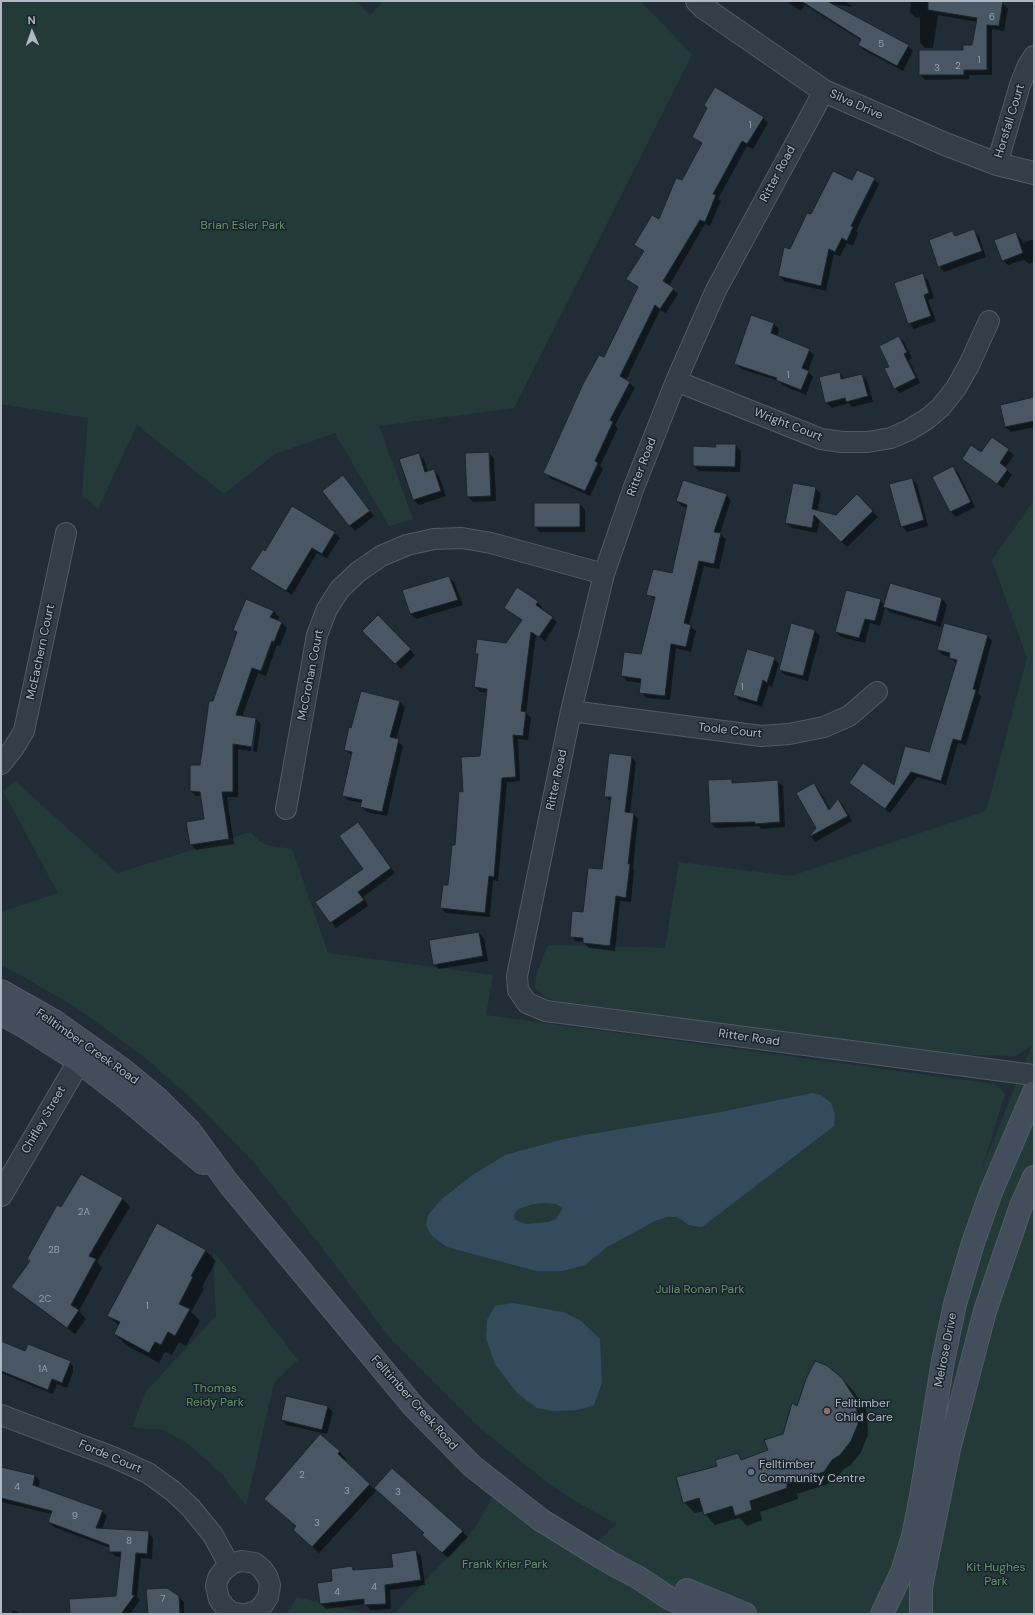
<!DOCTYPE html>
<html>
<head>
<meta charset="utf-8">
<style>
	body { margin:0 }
	#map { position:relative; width:1035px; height:1615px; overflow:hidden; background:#202d37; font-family:"DM Sans",sans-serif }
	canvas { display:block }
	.frame { position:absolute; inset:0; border:2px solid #aeb9c4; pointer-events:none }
	.north { position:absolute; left:12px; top:12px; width:40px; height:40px; -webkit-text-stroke:3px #19232c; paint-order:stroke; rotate:358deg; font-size:11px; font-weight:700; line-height:16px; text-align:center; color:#aeb9c4 }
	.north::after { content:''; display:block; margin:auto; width:14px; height:18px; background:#aeb9c4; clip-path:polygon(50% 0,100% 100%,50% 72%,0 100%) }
</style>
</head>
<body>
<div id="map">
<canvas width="1035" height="1615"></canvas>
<div class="frame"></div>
<div class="north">N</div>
</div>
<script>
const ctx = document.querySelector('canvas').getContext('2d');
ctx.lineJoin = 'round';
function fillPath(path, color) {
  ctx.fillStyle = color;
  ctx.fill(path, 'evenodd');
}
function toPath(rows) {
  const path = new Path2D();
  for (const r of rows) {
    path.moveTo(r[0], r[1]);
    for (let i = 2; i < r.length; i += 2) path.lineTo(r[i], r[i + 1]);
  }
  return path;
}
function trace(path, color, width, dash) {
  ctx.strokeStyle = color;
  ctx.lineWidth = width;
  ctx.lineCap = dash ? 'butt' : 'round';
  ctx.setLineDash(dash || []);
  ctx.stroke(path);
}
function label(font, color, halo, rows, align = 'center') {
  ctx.font = font + ' "DM Sans",sans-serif';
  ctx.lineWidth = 3;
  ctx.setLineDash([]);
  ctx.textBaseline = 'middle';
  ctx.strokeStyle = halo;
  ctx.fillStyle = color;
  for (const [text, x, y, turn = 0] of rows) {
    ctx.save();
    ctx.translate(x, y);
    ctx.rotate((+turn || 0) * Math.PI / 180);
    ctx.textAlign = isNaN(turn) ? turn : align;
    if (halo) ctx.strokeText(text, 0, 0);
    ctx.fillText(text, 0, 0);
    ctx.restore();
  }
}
const green = toPath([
	[1,1,357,1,370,15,383,1,641,1,692,55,514,408,379,426,413,519,389,526,335,433,275,454,224,494,137,425,98,509,91,502,82,496,88,418,1,404],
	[1034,500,1034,1614,394,1614,474,1529,495,1493,586,1551,617,1524,578,1503,549,1484,480,1428,389,1337,324,1250,252,1160,190,1097,144,1057,77,1008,15,972,1,966,1,912,58,893,3,791,15,781,117,873,251,832,258,840,266,845,292,849,328,953,493,975,486,1015,995,1084,1005,1094,981,1171,1032,1045,1016,1056,970,1055,860,1042,558,1001,546,998,535,987,536,976,548,945,665,948,679,862,791,876,986,811,1027,658,992,560],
	[213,1251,298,1360,274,1383,246,1506,222,1474,187,1443,163,1430,132,1427,146,1391,216,1316],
	[297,1597,366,1614,286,1614]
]);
const water = toPath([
	[812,1093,821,1095,831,1103,835,1114,834,1126,702,1227,689,1225,677,1217,667,1217,655,1221,607,1247,585,1265,563,1271,536,1271,447,1247,431,1235,426,1225,428,1215,442,1199,471,1176,505,1155,568,1138,721,1112],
	[545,1203,556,1204,563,1208,556,1219,548,1222,526,1224,515,1220,514,1216,515,1212,521,1208,533,1204],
	[513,1303,563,1312,581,1321,600,1339,602,1383,594,1405,578,1410,554,1411,537,1408,517,1393,495,1364,486,1338,487,1320,495,1306]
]);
const shadow = toPath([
	[786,1,845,1,853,7,830,4,908,46,913,51,903,71,864,50,859,45,862,41,805,5,801,11],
	[911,1,991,1,1002,3,1008,8,1004,31,992,29,992,75,969,75,969,79,925,80,920,74,973,46,977,22,938,15,933,48,925,48,920,42,920,18,915,17,910,12],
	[763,118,768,123,753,149,747,146,718,199,721,201,710,226,705,224,669,286,678,294,666,313,660,310,626,380,635,388,615,425,618,428,600,466,603,469,590,496,550,478,544,472,604,358,638,288,627,279,644,252,636,245,659,220,683,182,702,144,693,137],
	[874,179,879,184,856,231,858,233,853,246,847,243,840,256,834,254,826,291,784,281,779,276,791,250,812,216,852,181],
	[974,231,979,236,986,257,944,272,939,266,952,233,956,237],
	[1016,233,1021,239,1023,243,1034,239,1034,262,1029,264,1024,260,1008,265,1003,260],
	[922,275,928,280,934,298,928,300,936,321,914,329,909,323],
	[751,317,774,324,779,329,777,337,809,350,814,355,808,371,813,377,806,395,782,385,779,381,741,369,736,364],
	[899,337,904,342,912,358,909,360,920,383,900,393,895,388,891,367],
	[840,373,845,379,862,375,867,380,873,402,852,407,849,403,832,408,826,402],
	[1034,398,1034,427,1011,432,1005,427],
	[992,438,1014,455,1005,468,1012,475,1003,488,963,459,981,453],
	[735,445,741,451,740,472,699,471,694,466,694,448,717,448],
	[489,453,494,458,496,501,473,502,468,497],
	[418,454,424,459,428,472,433,470,439,476,446,496,419,505,414,500],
	[952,467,958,472,975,507,956,517,951,512],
	[343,477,374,516,355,531,350,525],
	[911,479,917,484,928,526,907,532,902,526],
	[815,488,821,494,817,512,836,516,857,496,878,517,847,547,820,519,817,533,792,528,786,523],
	[726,495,731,500,720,534,726,539,719,569,704,566,689,625,696,631,691,652,676,648,670,700,646,698,641,692,642,683,627,681,622,676,642,656,655,600,647,594,673,574,687,508,682,506,677,501],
	[580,504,585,510,585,532,540,532,535,526],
	[334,533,340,538,327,558,317,553,292,595,257,574,252,569,265,552],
	[449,577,454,582,463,605,416,619,410,614,403,591],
	[891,584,942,599,947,605,941,627,890,612,885,607,880,626,870,623,865,643,841,637,836,632,880,600,885,605],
	[517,589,537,602,542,607,541,610,557,622,545,641,536,635,526,713,531,718,528,740,518,739,520,781,507,782,498,881,493,880,490,917,446,913,441,908,449,886,464,793,481,757,488,693,480,692,475,687,479,656,476,653,506,644,522,621,505,608],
	[247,600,274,611,279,617,277,621,282,623,287,628,280,646,277,645,266,676,258,673,242,717,256,719,261,724,257,752,253,751,257,722,255,722,251,751,238,749,238,797,227,797,234,844,196,850,191,844,206,820,202,796,196,796,191,791,201,766,213,702,238,633,235,630],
	[378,616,415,655,401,669,364,631],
	[814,631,820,636,808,681,785,675,780,670],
	[987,636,992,641,978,693,981,696,966,745,958,743,946,785,917,777,890,813,850,783,894,787,930,754,957,664,950,657,943,655,938,650],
	[774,658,779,664,772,687,769,685,762,707,739,700,734,694],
	[362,692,400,702,405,707,396,740,403,746,387,816,367,812,361,806,362,803,348,800,343,795,352,755,345,750],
	[631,757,636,762,630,813,633,814,638,819,633,868,634,870,631,902,620,901,615,951,589,948,583,942,576,941,571,936,584,913,603,870,611,802,605,796],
	[731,780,735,784,777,781,783,786,785,827,761,829,759,826,716,828,711,823],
	[814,784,819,790,831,810,838,800,843,805,852,821,815,842,811,837,818,828],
	[363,829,395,873,363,897,368,906,336,928,316,902,364,869],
	[479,933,484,938,488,961,439,969,434,964],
	[81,1175,123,1199,130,1207,97,1262,102,1268,79,1311,86,1319,75,1334,20,1294,12,1287,31,1262,28,1259,61,1209],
	[205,1250,216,1261,202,1287,204,1289,191,1312,200,1321,186,1346,179,1342,172,1355,165,1352,159,1363,126,1345,115,1334,119,1326,109,1316],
	[1,1342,26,1353,68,1361,73,1366,73,1372,67,1388,57,1384,53,1394,1,1373],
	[842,1379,853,1390,867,1411,868,1435,861,1452,851,1465,843,1470,834,1482,797,1494,798,1499,760,1512,762,1520,747,1526,739,1518,715,1525,705,1514,704,1511,695,1513,684,1502,718,1467,738,1455,743,1460,769,1451,783,1435,798,1408],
	[328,1407,333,1412,327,1434,287,1425,282,1420],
	[320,1435,340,1452,346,1459,344,1461,376,1491,319,1553,301,1536,297,1527],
	[1,1468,35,1476,40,1481,38,1488,102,1511,107,1516,102,1529,148,1532,153,1538,152,1559,141,1558,137,1597,140,1600,130,1614,71,1614,117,1597,121,1557,115,1556,110,1551,110,1548,54,1527,49,1522,52,1514,1,1502],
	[462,1531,468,1537,448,1558,429,1540],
	[416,1551,421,1556,425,1585,390,1590,391,1609,371,1610,365,1604,326,1609,321,1604,352,1567,355,1571,394,1568],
	[178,1596,184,1602,184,1614,149,1614],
	[13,1610,22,1614,11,1614]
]);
const building = toPath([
	[801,1,827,1,909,45,897,66,858,45,861,39,801,1],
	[928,1,1003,1,999,26,987,25,987,70,964,70,964,75,919,75,919,50,963,50,963,45,972,45,977,18,928,10,928,1],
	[715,87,764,117,747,144,742,141,713,194,716,195,705,222,700,220,663,281,674,288,660,309,655,305,620,376,630,382,610,420,613,422,595,461,598,463,585,491,543,473,583,384,599,355,604,357,638,287,626,279,644,251,634,245,652,215,659,219,676,178,682,180,702,143,692,137,707,108,704,105,715,87],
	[857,170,875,178,851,226,853,227,847,241,842,238,835,252,829,249,821,286,778,276,784,247,790,249,807,213,811,214,833,171,852,180,857,170],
	[974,229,982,251,938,267,929,240,952,231,955,236,974,229],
	[1016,232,1023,253,1002,261,994,240,1016,232],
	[923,273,929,293,924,295,931,316,908,324,894,283,923,273],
	[751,315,774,323,771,333,810,349,802,368,809,371,801,390,776,380,777,378,734,364,751,315],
	[899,336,907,352,904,354,916,378,894,389,884,368,889,367,879,346,899,336],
	[840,372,841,379,862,374,868,396,846,402,845,398,825,403,819,377,840,372],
	[1034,397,1034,421,1005,427,1000,405,1034,397],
	[992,437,1009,449,1000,463,1008,469,997,484,962,459,971,445,981,452,992,437],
	[715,444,736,444,735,467,693,466,693,446,716,447,715,444],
	[489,452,491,496,467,497,465,453,489,452],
	[419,453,425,472,434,469,441,491,413,500,399,459,419,453],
	[953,466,971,502,950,512,932,477,953,466],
	[343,475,370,511,349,526,322,491,343,475],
	[912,478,924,520,901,527,889,484,912,478],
	[683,480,727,494,714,532,721,533,714,564,699,561,684,623,691,625,686,647,671,644,665,696,639,693,641,679,621,676,624,652,641,654,655,597,646,595,653,569,672,573,687,505,676,501,683,480],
	[793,483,816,487,812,509,836,515,857,494,873,511,841,542,814,515,812,528,785,523,793,483],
	[534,503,580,503,580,527,534,527,534,503],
	[292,506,335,532,322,554,312,548,286,591,250,569,263,549,265,551,292,506],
	[449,576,458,600,410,614,402,590,449,576],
	[890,583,942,598,936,622,883,607,890,583],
	[517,587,538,601,536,605,553,617,539,637,531,632,521,711,526,712,523,736,513,735,516,777,502,778,494,877,489,876,485,913,440,908,443,885,448,885,452,845,455,845,459,791,463,792,461,757,480,756,487,689,474,687,478,654,475,654,477,639,506,643,522,620,504,608,517,587],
	[846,590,881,599,875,621,865,619,859,638,835,632,846,590],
	[246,599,274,611,270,617,282,622,274,642,272,641,261,671,252,668,236,715,256,718,252,747,233,744,233,792,222,792,229,839,190,845,186,822,204,819,200,792,190,791,190,765,200,765,209,701,213,701,237,632,233,630,246,599],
	[378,615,411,649,395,664,362,631,378,615],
	[791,623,815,630,803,676,779,670,791,623],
	[944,623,988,635,973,689,976,690,961,741,953,739,941,781,911,772,885,809,849,783,863,763,894,785,905,746,929,752,957,660,949,658,950,653,937,650,944,623],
	[747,649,775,657,767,683,763,680,757,702,733,695,747,649],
	[361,691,400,701,390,737,399,739,382,812,360,807,362,800,342,796,352,752,344,750,349,727,351,728,361,691],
	[609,753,632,756,625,812,634,813,628,864,630,864,626,898,616,896,610,946,583,943,583,938,570,937,572,911,583,912,588,868,602,869,611,797,604,797,609,753],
	[732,779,732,783,778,780,780,822,755,824,755,822,710,823,708,780,732,779],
	[814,783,829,810,838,799,848,816,809,837,816,828,796,793,814,783],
	[358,822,391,868,358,892,364,900,330,923,315,902,363,869,339,836,358,822],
	[479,932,483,956,433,965,429,940,479,932],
	[81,1174,123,1198,89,1256,96,1259,71,1305,79,1310,67,1328,11,1287,30,1261,27,1259,57,1205,61,1207,81,1174],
	[157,1223,206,1250,191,1276,193,1277,179,1304,190,1309,175,1336,168,1332,161,1345,155,1342,149,1353,114,1334,120,1322,107,1316,157,1223],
	[1,1341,25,1351,28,1344,71,1361,62,1383,52,1379,48,1390,1,1371,1,1341],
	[815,1361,826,1365,842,1378,856,1400,858,1424,851,1441,840,1455,832,1460,824,1472,787,1483,787,1488,750,1501,752,1510,735,1516,732,1506,704,1515,699,1498,683,1503,676,1477,717,1466,715,1460,738,1453,741,1460,768,1450,764,1440,783,1434,792,1403,797,1406,806,1379,815,1361],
	[286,1396,328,1406,322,1430,281,1420,286,1396],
	[320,1434,340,1451,338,1454,370,1484,312,1547,293,1530,296,1526,264,1499,320,1434],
	[1,1467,35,1475,33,1485,103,1510,96,1528,149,1531,147,1554,136,1553,132,1595,135,1595,121,1614,70,1614,69,1599,116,1596,121,1552,109,1552,109,1545,48,1522,52,1511,1,1498,1,1467],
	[392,1468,463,1531,442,1553,422,1535,424,1533,374,1488,392,1468],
	[416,1550,421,1580,385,1585,386,1604,364,1605,364,1599,320,1604,317,1583,332,1581,331,1569,352,1566,353,1570,393,1567,391,1554,416,1550],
	[167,1588,179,1596,180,1614,148,1614,146,1589,167,1588]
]);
const minor = toPath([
	[824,91,716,290,676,381,634,487,604,574,571,711,517,976,518,990,527,1003,546,1011,1034,1075],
	[997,164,1020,85,1028,65,1034,56],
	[676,381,821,439,842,442,868,442,891,438,909,430,927,419,941,407,956,388,969,365,989,321],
	[571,711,761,736,789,734,824,727,849,716,877,692],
	[1,764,13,749,24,731,66,533],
	[286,809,317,635,327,609,340,589,358,572,381,556,407,545,434,539,462,538,491,543,604,574],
	[1,1415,113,1457,148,1473,173,1491,191,1508,213,1535,229,1565],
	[241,1614,231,1612,224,1606,219,1599,216,1586,218,1578,223,1571,233,1563,242,1561,255,1563,262,1569,267,1576,270,1585,268,1597,263,1605,256,1611,247,1614]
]);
const tertiary = toPath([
	[697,1,704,8,824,91,945,144,997,164,1034,173],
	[1,1195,88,1046]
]);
const secondary = toPath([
	[1,991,54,1021,122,1069,157,1098,190,1131,229,1184,414,1407,472,1466,541,1520,609,1562,639,1578,669,1598,706,1614],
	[1,1014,25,1027,78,1061,126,1098,203,1163],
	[687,1590,745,1614],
	[882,1614,902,1572,913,1536,921,1496,943,1361,955,1304,973,1243,991,1192,1034,1092],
	[921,1614,921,1587,949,1449,985,1311,1021,1206,1034,1177]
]);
const markers = [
	[827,1411,4,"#8d6e63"],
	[751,1472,4,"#5c6f8a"]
];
const numberNames = [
	["6",992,17],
	["5",881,44],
	["1",979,60],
	["2",958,66],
	["3",937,68],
	["1",750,125],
	["1",788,375],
	["1",742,687],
	["2A",84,1212],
	["2B",54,1250],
	["2C",45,1299],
	["1",147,1306],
	["1A",43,1369],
	["2",302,1475],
	["4",17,1487],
	["3",347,1491],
	["3",398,1492],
	["9",75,1516],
	["3",317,1523],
	["8",129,1541],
	["4",374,1587],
	["4",337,1592],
	["7",163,1599]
];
const streetNames = [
	["Silva Drive",856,105,24],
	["Horsfall Court",1010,121,-73],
	["Ritter Road",778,174,-62],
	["Wright Court",788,425,21],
	["Ritter Road",642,467,-69],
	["McEachern Court",41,652,-78],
	["McCrohan Court",311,675,-79],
	["Toole Court",730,731,6],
	["Ritter Road",557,780,-78],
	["Ritter Road",749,1038,8],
	["Felltimber Creek Road",87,1047,35],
	["Chifley Street",44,1120,-60],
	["Melrose Drive",946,1350,-79],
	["Felltimber Creek Road",414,1403,48],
	["Forde Court",110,1457,23]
];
const parkNames = [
	["Brian Esler Park",243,226],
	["Julia Ronan Park",700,1290],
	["Thomas",215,1389],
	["Reidy Park",215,1403],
	["Frank Krier Park",505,1565],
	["Kit Hughes",996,1568],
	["Park",996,1582]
];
const poiNames = [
	["Felltimber",835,1404],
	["Child Care",835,1418],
	["Felltimber",759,1465],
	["Community Centre",759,1479]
];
fillPath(green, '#233a39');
fillPath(water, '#344b5e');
fillPath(shadow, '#0007');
fillPath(building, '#485763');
trace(building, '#1b252e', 1);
trace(minor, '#515c65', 22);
trace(tertiary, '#515c65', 24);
trace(secondary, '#515c65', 24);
trace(minor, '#343e48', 20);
trace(tertiary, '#343e48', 22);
trace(secondary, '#424e5b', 22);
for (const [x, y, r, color] of markers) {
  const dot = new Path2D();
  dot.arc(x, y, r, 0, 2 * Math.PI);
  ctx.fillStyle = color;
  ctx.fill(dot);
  trace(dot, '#19232c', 1.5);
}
label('10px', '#94a0ac', null, numberNames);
label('12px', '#aeb9c4', '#19232c', streetNames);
label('12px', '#66946b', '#19232c', parkNames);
label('12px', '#aeb9c4', '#19232c', poiNames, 'left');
</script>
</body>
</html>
